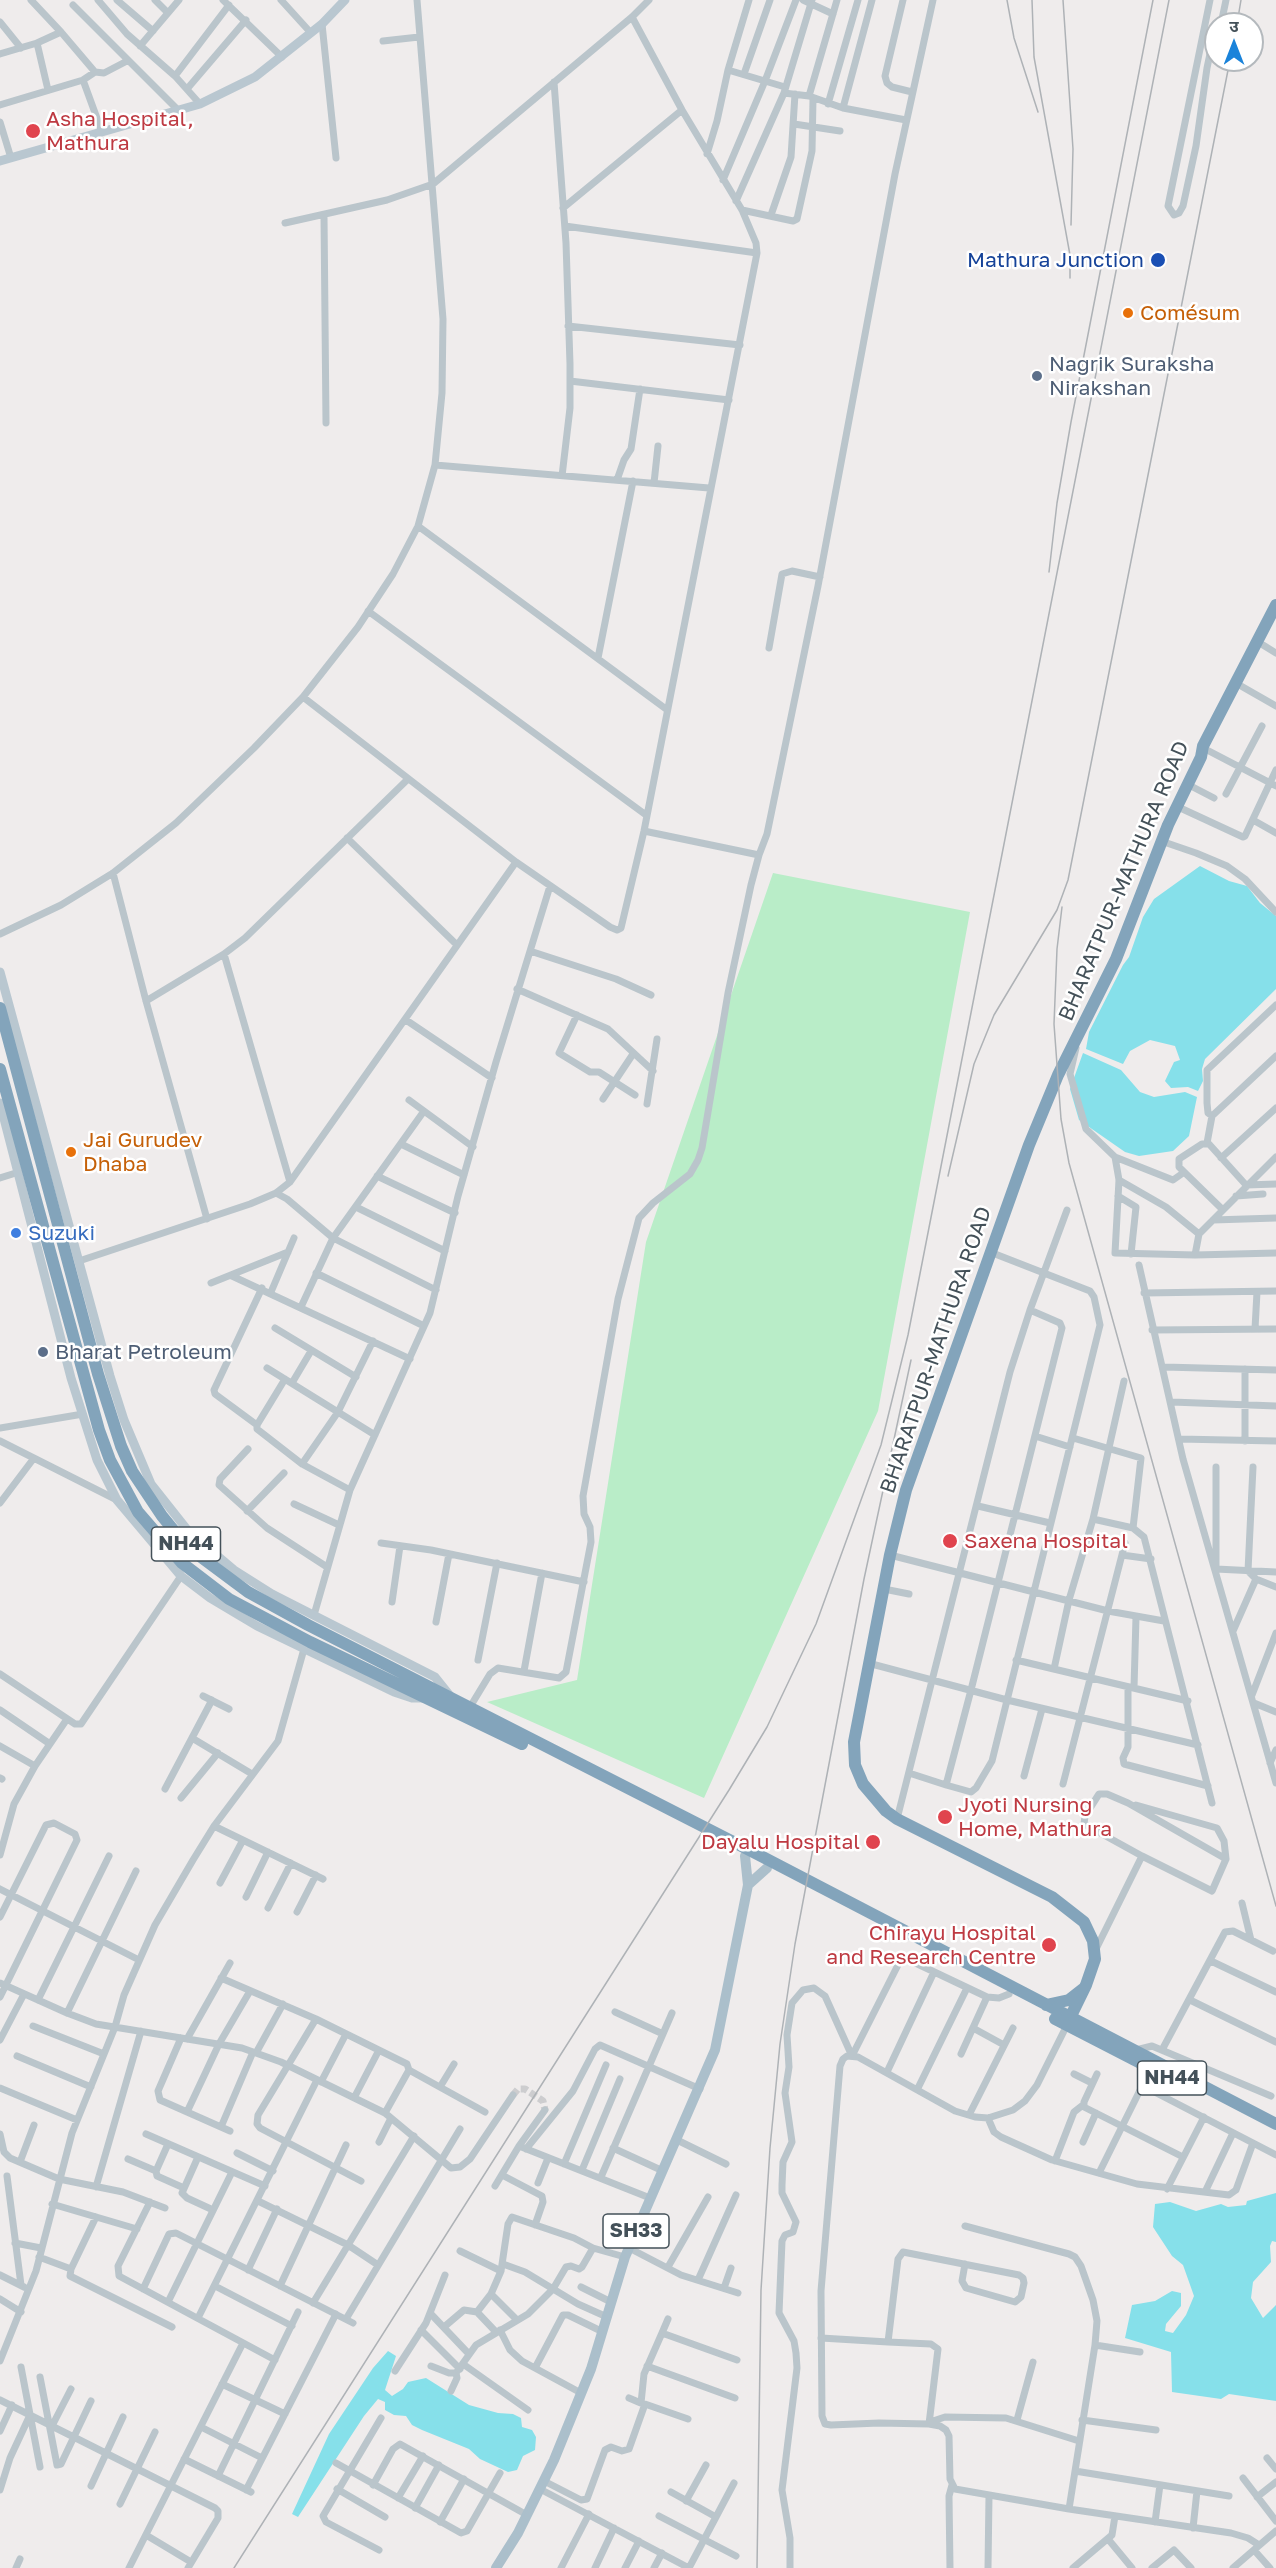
<!DOCTYPE html>
<html>
<head>
<meta charset="utf-8">
<style>
	body { margin:0 }
	#map { position:relative; width:1276px; height:2568px; overflow:hidden; background:#efecec; font-family:"Golos Text","Noto Sans Devanagari",sans-serif }
	canvas { display:block }
	.north { position:absolute; left:1204px; top:12px; width:60px; height:60px; box-sizing:border-box; background:#fff; border:2px solid #b4b9bd; border-radius:50%; rotate:0deg; font-size:16px; font-weight:700; line-height:24px; text-align:center; color:#445159 }
	.north::after { content:''; display:block; margin:auto; width:21px; height:27px; background:#1a83da; clip-path:polygon(50% 0,100% 100%,50% 72%,0 100%) }
</style>
</head>
<body>
<div id="map">
<canvas width="1276" height="2568"></canvas>
<div class="north">उ</div>
</div>
<script>
const ctx = document.querySelector('canvas').getContext('2d');
ctx.lineJoin = 'round';
function fillPath(path, color) {
  ctx.fillStyle = color;
  ctx.fill(path, 'evenodd');
}
function toPath(rows) {
  const path = new Path2D();
  for (const r of rows) {
    path.moveTo(r[0], r[1]);
    for (let i = 2; i < r.length; i += 2) path.lineTo(r[i], r[i + 1]);
  }
  return path;
}
function trace(path, color, width, dash) {
  ctx.strokeStyle = color;
  ctx.lineWidth = width;
  ctx.lineCap = dash ? 'butt' : 'round';
  ctx.setLineDash(dash || []);
  ctx.stroke(path);
}
function label(font, color, halo, rows, align = 'center') {
  ctx.font = font + ' "Golos Text",sans-serif';
  ctx.lineWidth = 5;
  ctx.setLineDash([]);
  ctx.textBaseline = 'middle';
  ctx.strokeStyle = halo;
  ctx.fillStyle = color;
  for (const [text, x, y, turn = 0] of rows) {
    ctx.save();
    ctx.translate(x, y);
    ctx.rotate((+turn || 0) * Math.PI / 180);
    ctx.textAlign = isNaN(turn) ? turn : align;
    if (halo) ctx.strokeText(text, 0, 0);
    ctx.fillText(text, 0, 0);
    ctx.restore();
  }
}
const green = toPath([
	[773,873,970,912,878,1411,704,1798,487,1702,577,1680,646,1242]
]);
const water = toPath([
	[1200,866,1229,881,1247,886,1260,903,1276,916,1276,989,1205,1059,1202,1069,1203,1081,1198,1091,1188,1087,1171,1088,1165,1081,1174,1062,1180,1060,1175,1046,1150,1040,1130,1051,1123,1064,1086,1049,1089,1032,1123,965,1129,957,1143,917,1154,899],
	[1083,1053,1121,1070,1140,1092,1154,1097,1185,1092,1197,1097,1189,1136,1173,1151,1139,1156,1125,1152,1079,1120,1070,1089],
	[1276,2193,1276,2242,1272,2241,1270,2246,1271,2262,1253,2282,1251,2298,1263,2318,1276,2305,1276,2401,1229,2394,1221,2399,1172,2392,1171,2352,1125,2338,1132,2305,1155,2301,1172,2291,1181,2293,1181,2306,1166,2324,1165,2331,1173,2333,1186,2315,1194,2296,1183,2265,1172,2256,1153,2227,1155,2204,1170,2202,1196,2211,1221,2204,1228,2207,1246,2205,1247,2201],
	[388,2351,396,2356,385,2390,392,2396,403,2389,408,2382,426,2378,469,2405,498,2413,513,2414,521,2418,522,2427,532,2430,536,2437,535,2450,523,2456,517,2470,508,2472,480,2459,469,2449,422,2430,412,2425,406,2416,394,2415,385,2410,385,2402,378,2399,364,2416,298,2517,292,2514,329,2434,373,2368]
]);
const streetTunnel = toPath([
	[513,2095,518,2089,525,2089,543,2101,545,2110]
]);
const street = toPath([
	[31,0,61,32],
	[98,0,127,34,175,76,200,104],
	[117,0,153,31],
	[155,0,168,13],
	[223,0,282,57],
	[281,0,311,33],
	[803,0,833,14],
	[903,0,885,76,887,83,892,87,912,92],
	[1210,0,1168,206,1174,215,1179,213,1183,206,1196,146,1207,68,1211,49,1216,44],
	[73,5,179,111],
	[0,22,21,48],
	[322,24,336,158],
	[1221,24,1226,0],
	[383,41,419,37],
	[37,43,61,32,95,72],
	[140,46,179,0],
	[0,54,37,43,48,90],
	[728,70,785,87],
	[744,74,770,0],
	[175,76,229,5],
	[83,80,102,132],
	[554,82,566,243,570,364,570,408,562,476],
	[187,89,246,20],
	[784,93,809,96,843,108,906,120],
	[809,96,837,0],
	[828,104,858,0],
	[0,105,83,80,95,72,104,73,127,61],
	[843,108,872,0],
	[0,122,11,158],
	[794,124,840,131],
	[707,154,717,121,728,70,749,0],
	[723,180,765,81,796,0],
	[736,201,784,93,812,0],
	[563,208,682,110],
	[742,210,793,221,797,219,812,151,813,99],
	[324,215,326,423],
	[771,215,791,157,795,94],
	[285,223,387,200,433,184,632,17,649,0],
	[565,226,757,253],
	[568,326,740,345],
	[570,381,729,400],
	[435,465,709,488],
	[617,480,624,460,631,449,640,389],
	[654,483,658,446],
	[418,526,666,709],
	[368,611,646,815],
	[1263,645,1276,653],
	[769,648,782,574,792,571,820,577],
	[598,658,633,481],
	[1241,686,1276,706],
	[303,697,516,862,610,927,617,930,621,928,644,831,757,253,756,243,742,210,682,110,632,17],
	[1207,750,1276,786],
	[1187,784,1214,798],
	[1226,794,1262,726],
	[1176,806,1243,837,1245,836,1276,770],
	[1253,820,1276,833],
	[644,831,759,855],
	[347,838,457,945],
	[1161,841,1196,853,1227,866,1245,879,1276,912],
	[113,873,146,1001,207,1219],
	[0,934,61,905,113,873,176,823,254,748,303,697,358,627,393,574,418,526,435,465,442,393,443,319,417,0],
	[530,951,616,979,651,995],
	[224,954,290,1182],
	[517,989,608,1029,653,1071],
	[146,1001,224,954,245,938,408,779],
	[577,1015,559,1053,590,1072,599,1072,635,1095],
	[406,1020,492,1078],
	[1076,1048,1070,1074,1086,1129,1115,1157,1173,1180,1183,1173],
	[603,1099,633,1054],
	[409,1100,473,1147],
	[647,1104,657,1039],
	[1212,1116,1208,1113,1207,1103,1207,1070,1276,1005],
	[1207,1143,1212,1116,1276,1056],
	[401,1144,464,1175],
	[1115,1157,1119,1180,1115,1253,1195,1255,1276,1253],
	[1221,1158,1276,1108],
	[377,1176,455,1213],
	[0,1178,19,1172],
	[1119,1180,1166,1207,1199,1234],
	[276,1193,287,1199,333,1238,436,1290],
	[1118,1196,1136,1207,1131,1254],
	[1236,1196,1263,1194],
	[356,1207,445,1251],
	[1222,1209,1179,1167,1179,1159,1202,1144,1209,1144,1246,1185,1276,1184],
	[1213,1220,1276,1218],
	[1195,1255,1199,1234,1276,1157],
	[79,1261,250,1204,276,1193,290,1182,516,862],
	[1139,1265,1183,1459,1276,1783],
	[316,1273,424,1326],
	[232,1276,410,1359],
	[211,1283,288,1252],
	[271,1292,294,1238],
	[1144,1293,1276,1291],
	[301,1307,333,1238,424,1111],
	[275,1328,356,1377],
	[1255,1329,1257,1292],
	[1152,1330,1276,1329],
	[1164,1367,1276,1370],
	[267,1368,375,1435],
	[285,1379,257,1425,257,1429,302,1464,350,1490],
	[292,1383,311,1351],
	[1172,1402,1276,1406],
	[257,1425,215,1394,214,1390,262,1288],
	[0,1428,83,1414],
	[1035,1436,1070,1447],
	[1073,1438,1141,1458,1133,1528],
	[1179,1439,1276,1441],
	[0,1441,117,1500],
	[1245,1441,1245,1369],
	[248,1449,220,1479,219,1485,267,1528,327,1567],
	[302,1464,338,1412,373,1341],
	[1216,1467,1216,1569,1276,1572],
	[1253,1467,1248,1571,1256,1579,1276,1587],
	[0,1503,34,1458],
	[294,1504,339,1525],
	[978,1506,1050,1523],
	[247,1511,284,1473],
	[1093,1519,1133,1528,1144,1537,1212,1803],
	[381,1543,431,1550,584,1582],
	[890,1555,1108,1611,1164,1621],
	[1122,1555,1151,1559],
	[884,1589,909,1594],
	[392,1602,400,1546],
	[314,1615,350,1490,430,1313,458,1196,496,1062,550,886],
	[436,1622,449,1554],
	[1233,1631,1256,1579],
	[478,1660,497,1563],
	[1016,1660,1188,1701],
	[868,1663,1007,1700,1198,1745],
	[1054,1669,1069,1600,1093,1519,1124,1381],
	[524,1671,542,1573],
	[0,1674,75,1724,81,1724,181,1576],
	[1128,1687,1128,1747,1123,1758,1124,1764,1208,1786],
	[1134,1688,1136,1617],
	[1252,1695,1276,1633],
	[203,1696,229,1709],
	[1254,1703,1276,1712],
	[470,1707,490,1674,498,1668,559,1678,566,1672,591,1542,590,1527,584,1514,583,1496,618,1299,639,1218,653,1203,690,1174,698,1160,702,1148,728,993,751,885,759,855,767,834,818,586,895,174,933,0],
	[0,1710,50,1744],
	[192,1738,252,1774],
	[0,1746,35,1766,67,1719],
	[1270,1763,1276,1750],
	[909,1773,946,1785,971,1690,1062,1328,1060,1323,1030,1310],
	[1024,1776,1042,1709],
	[0,1778,2,1779],
	[1063,1784,1125,1543],
	[946,1785,971,1792,976,1788,992,1761,1100,1325,1094,1297,1090,1291,990,1252],
	[165,1789,212,1700],
	[181,1798,218,1753],
	[1136,1805,1217,1828,1224,1841,1226,1859],
	[897,1819,1010,1372,1030,1310,1067,1210],
	[214,1826,323,1879],
	[0,1855,14,1804,35,1766],
	[220,1883,243,1840],
	[0,1889,139,1960],
	[246,1897,268,1852],
	[1242,1903,1251,1940],
	[268,1908,291,1863],
	[297,1912,316,1875],
	[0,1917,46,1825,54,1823,75,1834,77,1840,0,1997],
	[1096,1949,1142,1856,1212,1891,1226,1859,1128,1803,1107,1794,1099,1794,1085,1816,1084,1824,1142,1856],
	[1211,1961,1276,1992],
	[221,1978,316,2019,407,2064,409,2070],
	[0,1983,67,2013,96,2024,242,2048,281,2062,385,2113,451,2168,460,2167,470,2159,513,2095],
	[38,2000,109,1856],
	[1190,2000,1276,2042],
	[615,2012,663,2034],
	[67,2013,136,1871],
	[316,2019,258,2115,257,2124,260,2128,361,2181],
	[1067,2025,1037,2085,1025,2101,1013,2110,988,2118,975,2117,955,2111,858,2057,847,2056,843,2059,840,2066,821,2291,822,2416,825,2424,831,2425,879,2423,929,2424,933,2421,945,2417,1006,2418,1079,2441],
	[33,2026,104,2054],
	[973,2028,1004,2045],
	[181,2038,158,2091,160,2100,230,2131],
	[187,2039,230,1963],
	[0,2040,24,1994],
	[1136,2050,1152,2046,1271,2096],
	[1162,2050,1225,1932,1233,1931,1273,1951],
	[256,2053,283,2004],
	[961,2054,987,1997],
	[17,2056,91,2087],
	[852,2056,901,1959,907,1959,987,1997,999,1998,1009,1994],
	[887,2072,934,1972],
	[1074,2074,1092,2083],
	[1097,2074,1084,2102,1084,2107,1183,2157],
	[321,2082,346,2034],
	[1143,2086,1276,2155],
	[440,2087,454,2064],
	[0,2088,77,2120],
	[918,2088,967,1988],
	[354,2098,379,2050],
	[187,2112,219,2044,250,1991],
	[385,2113,409,2070,485,2112],
	[969,2115,1013,2028],
	[988,2118,994,2132,1001,2137,1052,2160,1137,2184,1229,2195,1236,2190,1253,2143],
	[221,2127,253,2052],
	[0,2134,4,2152,10,2158,59,2179,123,2192,165,2208],
	[146,2134,265,2186],
	[677,2140,726,2164],
	[379,2142,391,2118],
	[1083,2142,1096,2113],
	[519,2146,545,2110],
	[613,2148,663,2171],
	[526,2149,573,2091,595,2049,600,2045,700,2089],
	[237,2153,273,2171],
	[198,2157,182,2193,187,2198,213,2210],
	[128,2159,156,2171,168,2144],
	[1055,2161,1074,2112,1083,2105],
	[20,2162,34,2125],
	[564,2164,606,2065],
	[582,2170,620,2079],
	[156,2171,157,2176,184,2188],
	[1099,2173,1151,2068],
	[502,2175,542,2196,543,2202,535,2225],
	[7,2176,21,2285],
	[601,2177,672,2013],
	[538,2183,548,2158],
	[495,2186,519,2146,650,2198],
	[96,2187,141,2031],
	[1167,2189,1204,2117],
	[1205,2192,1233,2133],
	[258,2201,348,2245,378,2265],
	[150,2202,118,2266,119,2276,275,2360],
	[52,2204,137,2229],
	[96,2217,71,2269,70,2276,172,2327],
	[965,2226,1069,2254,1075,2257,1081,2266,1093,2300,1097,2321,1095,2345,1069,2509,1231,2533,1248,2538,1259,2545],
	[15,2243,41,2248],
	[629,2248,681,2275,738,2293],
	[460,2251,501,2271],
	[39,2257,71,2269],
	[503,2264,525,2272,578,2304,607,2317],
	[668,2267,708,2197],
	[248,2270,277,2209],
	[0,2275,24,2287],
	[698,2280,736,2195],
	[215,2286,292,2326],
	[280,2286,346,2145],
	[581,2287,611,2302],
	[724,2288,731,2268],
	[143,2289,169,2234,176,2233,353,2323],
	[491,2294,517,2320],
	[0,2299,21,2312],
	[168,2302,232,2172],
	[313,2303,414,2136],
	[430,2313,468,2353],
	[198,2318,317,2080],
	[346,2319,460,2129],
	[444,2327,464,2310,477,2312],
	[421,2330,460,2369],
	[500,2330,510,2350,522,2361,581,2393],
	[496,2332,477,2312,491,2294,501,2271,508,2224,512,2217,574,2238,593,2248,625,2257],
	[662,2333,668,2319],
	[821,2338,888,2342,898,2259,903,2252,1019,2275,1023,2278,1024,2283,1021,2297,1015,2302,966,2288,962,2281,965,2264],
	[888,2342,931,2344,938,2349,929,2424,940,2426,946,2430,949,2436,950,2479,955,2489,1069,2509],
	[1095,2345,1140,2352],
	[0,2361,36,2271,72,2133,115,2027,124,1995,155,1925,193,1860,214,1826,278,1741,304,1649],
	[463,2364,528,2410],
	[431,2366,449,2373,456,2373,476,2345,528,2314,553,2289,566,2267,571,2266,579,2269,582,2267,593,2248],
	[647,2366,735,2398],
	[21,2367,40,2467],
	[535,2368,563,2315,568,2315,603,2332],
	[395,2371,426,2323,445,2275],
	[40,2377,57,2465,61,2464,91,2401],
	[222,2384,285,2414],
	[451,2391,457,2378,456,2373],
	[629,2398,643,2404],
	[0,2400,215,2508,218,2511,218,2518,188,2568],
	[641,2403,644,2374,662,2333,737,2360],
	[1017,2420,1033,2362],
	[1082,2420,1156,2430],
	[52,2426,71,2389],
	[201,2427,262,2458],
	[0,2431,12,2405],
	[1267,2458,1276,2469],
	[184,2459,251,2492],
	[336,2463,461,2533,467,2531,500,2473],
	[1075,2471,1229,2496],
	[218,2476,298,2312],
	[1243,2478,1276,2521],
	[544,2481,581,2500,587,2499,605,2450,611,2447,622,2451,629,2449,645,2404,688,2419],
	[373,2485,393,2449,400,2444,527,2515],
	[91,2486,123,2417],
	[337,2489,385,2517],
	[540,2489,689,2568],
	[0,2490,10,2458,30,2415],
	[246,2490,336,2314],
	[671,2492,716,2517],
	[1257,2497,1276,2482],
	[398,2498,423,2456],
	[686,2501,706,2465],
	[120,2504,155,2432],
	[415,2508,439,2465],
	[659,2516,736,2556],
	[440,2522,464,2479],
	[1155,2522,1160,2485],
	[1193,2528,1197,2491],
	[146,2535,191,2562],
	[1108,2539,1132,2568],
	[379,2550,326,2522,323,2516,381,2418],
	[1254,2550,1270,2568],
	[16,2568,20,2559],
	[129,2568,243,2343],
	[561,2568,589,2514],
	[595,2568,614,2528],
	[625,2568,639,2541],
	[654,2568,662,2553],
	[689,2568,734,2483],
	[790,2568,790,2538,782,2490,797,2368,796,2353,794,2341,779,2313,782,2241,785,2235,793,2232,796,2222,782,2193,782,2185,783,2162,792,2142,785,2093,789,2067,787,2035,792,2003,803,1990,814,1988,825,1996,852,2056],
	[950,2568,949,2496,952,2485],
	[988,2568,989,2496],
	[1073,2568,1112,2535,1115,2516],
	[1152,2568,1174,2550,1191,2568],
	[1233,2568,1276,2531]
]);
const secondary = toPath([
	[0,161,200,104,255,77,322,24,345,0],
	[0,972,110,1376,124,1420,151,1484,189,1532,234,1570,272,1594,435,1677,451,1697],
	[0,1103,71,1378,97,1460,117,1500,181,1576,210,1598,257,1626,394,1692,412,1698,425,1698]
]);
const primary = toPath([
	[748,1885,767,1868],
	[496,2568,518,2533,554,2460,591,2369,625,2257,715,2050,748,1885,745,1856]
]);
const highway = toPath([
	[0,1008,98,1374,121,1446,132,1471,162,1516,180,1538,201,1557,248,1592,308,1625,759,1855,1276,2124],
	[0,1069,99,1430,110,1460,138,1512,182,1563,229,1599,310,1642,522,1744],
	[1046,2005,1069,2000,1083,1989],
	[1055,2019,1154,2070],
	[1067,2024,1086,1985,1095,1959,1093,1941,1084,1922,1052,1897,897,1819,886,1811,863,1784,855,1765,854,1742,890,1555,906,1490,1029,1145,1058,1075,1116,959,1168,825,1201,757,1203,746,1276,605]
]);
const rail = toPath([
	[1007,0,1014,38,1038,112],
	[1032,0,1034,57,1070,255,1070,278],
	[1063,0,1073,149,1071,225],
	[1237,24,1241,0],
	[1049,572,1057,503,1071,422,1153,0],
	[1062,907,1057,949,1054,1024,1061,1119,1069,1163,1276,1906],
	[948,1176,974,1064,994,1015,1057,910,1068,880,1230,60],
	[234,2568,729,1790,767,1727,816,1624,881,1445,908,1335,1169,0],
	[757,2568,761,2290,770,2148,780,2044,795,1944,818,1822,864,1579,911,1360]
]);
const markers = [
	[33,131,8,"#e0444e"],
	[1158,260,8,"#1a4fb4"],
	[1128,313,6,"#e8710a"],
	[1037,376,6,"#5c6f8a"],
	[71,1152,6,"#e8710a"],
	[16,1233,6,"#3f7fe0"],
	[43,1352,6,"#5c6f8a"],
	[950,1541,8,"#e0444e"],
	[945,1817,8,"#e0444e"],
	[873,1842,8,"#e0444e"],
	[1049,1945,8,"#e0444e"]
];
const shields = [
	[186,1544,69],
	[1172,2078,69],
	[636,2231,66]
];
const shieldNames = [
	["NH44",186,1544],
	["NH44",1172,2078],
	["SH33",636,2231]
];
const healthNames = [
	["Asha Hospital,",46,119],
	["Mathura",46,143],
	["Saxena Hospital",964,1541],
	["Jyoti Nursing",958,1805],
	["Home, Mathura",958,1829],
	["Dayalu Hospital",860,1842,"right"],
	["Chirayu Hospital",1036,1933,"right"],
	["and Research Centre",1036,1957,"right"]
];
const transitNames = [
	["Mathura Junction",1144,260]
];
const foodNames = [
	["Comésum",1140,313],
	["Jai Gurudev",83,1140],
	["Dhaba",83,1164]
];
const serviceNames = [
	["Nagrik Suraksha",1049,364],
	["Nirakshan",1049,388],
	["Bharat Petroleum",55,1352]
];
const streetNames = [
	["BHARATPUR-MATHURA ROAD",1124,881,-67],
	["BHARATPUR-MATHURA ROAD",936,1350,-71]
];
const shopNames = [
	["Suzuki",28,1233]
];
fillPath(green, '#b9edc8');
fillPath(water, '#86e0ea');
trace(streetTunnel, '#cdcdcf', 7, [7, 3.5]);
trace(street, '#bac5cb', 7);
trace(secondary, '#b9c7d0', 9);
trace(primary, '#abbfcb', 10);
trace(highway, '#83a4bb', 12);
trace(rail, '#aeb2b6', 1.5);
for (const [x, y, r, color] of markers) {
  const dot = new Path2D();
  dot.arc(x, y, r, 0, 2 * Math.PI);
  ctx.fillStyle = color;
  ctx.fill(dot);
  trace(dot, '#fff', 2);
}
for (const [x, y, w] of shields) {
  const box = new Path2D();
  box.roundRect(x - w / 2, y - 17, w, 34, 4.5);
  ctx.fillStyle = '#fff';
  ctx.fill(box);
  trace(box, '#445159', 1.5);
}
label('bold 20px', '#445159', null, shieldNames);
label('21px', '#be3a42', '#fff', healthNames, 'left');
label('21px', '#164399', '#fff', transitNames, 'right');
label('21px', '#c56008', '#fff', foodNames, 'left');
label('21px', '#4e5e75', '#fff', serviceNames, 'left');
label('21px', '#445159', '#fff', streetNames);
label('21px', '#366cbe', '#fff', shopNames, 'left');
</script>
</body>
</html>
